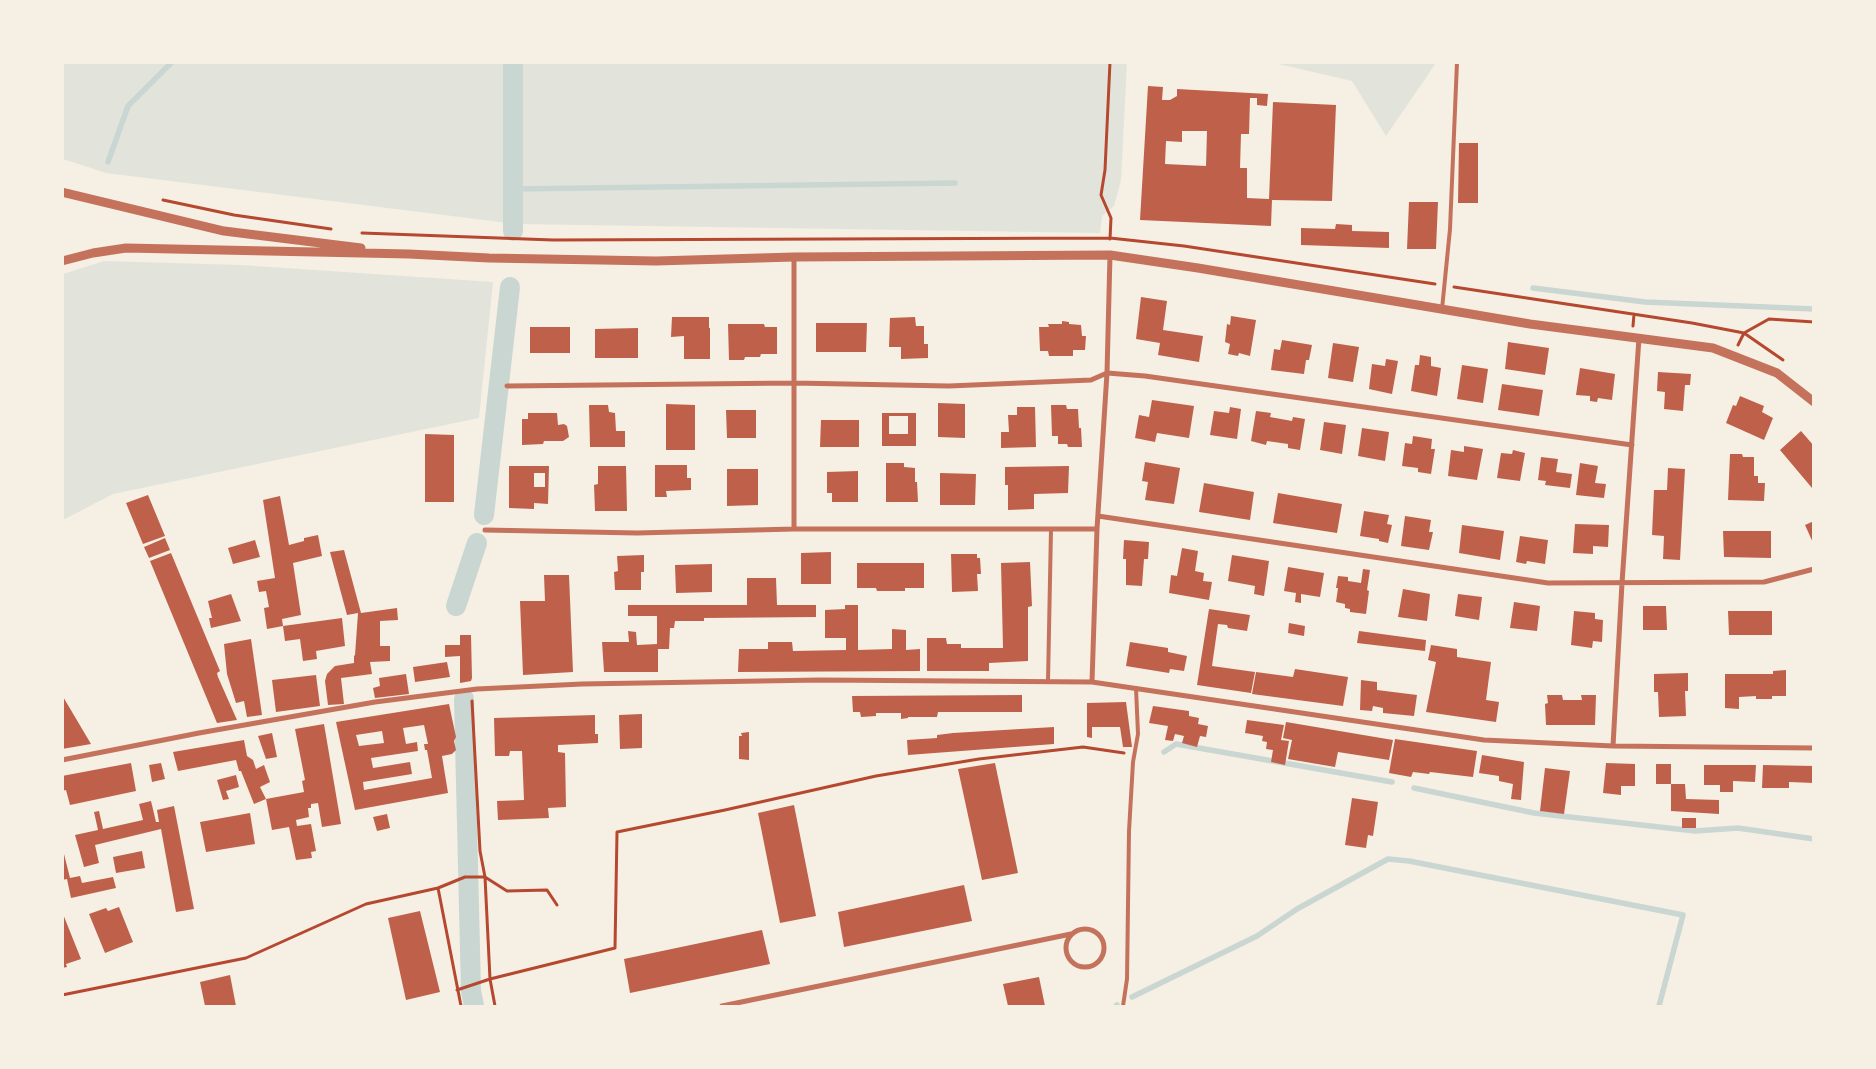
<!DOCTYPE html>
<html>
<head>
<meta charset="utf-8">
<style>
	body { margin:0 }
	#map { position:relative; width:1876px; height:1069px; overflow:hidden; background:#f6efe4; font-family:Signika,sans-serif }
	canvas { display:block }
	.frame { position:absolute; inset:0; border:64px solid #f6efe4; pointer-events:none }
</style>
</head>
<body>
<div id="map">
<canvas width="1876" height="1069"></canvas>
<div class="frame"></div>
</div>
<script>
const ctx = document.querySelector('canvas').getContext('2d');
ctx.lineJoin = 'round';
function fillPath(path, color) {
  ctx.fillStyle = color;
  ctx.fill(path, 'evenodd');
}
function toPath(rows) {
  const path = new Path2D();
  for (const r of rows) {
    if (r.length === 3) {
      path.moveTo(r[0] + r[2], r[1]);
      path.arc(r[0], r[1], r[2], 0, 2 * Math.PI);
      continue;
    }
    path.moveTo(r[0], r[1]);
    for (let i = 2; i < r.length; i += 2) path.lineTo(r[i], r[i + 1]);
  }
  return path;
}
function trace(path, color, width, dash) {
  ctx.strokeStyle = color;
  ctx.lineWidth = width;
  ctx.lineCap = dash ? 'butt' : 'round';
  ctx.setLineDash(dash || []);
  ctx.stroke(path);
}
const green = toPath([
	[63,63,1127,63,1121,180,1114,206,1102,216,1100,233,516,224,106,173,63,159],
	[1274,63,1436,62,1436,63,1386,136,1352,81],
	[104,261,241,265,493,282,479,418,113,494,63,520,63,274]
]);
const stream = toPath([
	[108,162,128,106,172,62],
	[513,189,955,183],
	[1533,288,1645,302,1814,309],
	[1164,752,1176,744,1392,782],
	[1414,788,1534,813,1695,831,1738,828,1814,839],
	[1132,997,1257,936,1297,909,1388,859,1409,861,1683,915,1659,1006],
	[1116,1006,1117,1005]
]);
const canal = toPath([
	[513,231,513,62],
	[484,515,510,287],
	[456,606,477,543],
	[464,699,471,991,474,1006]
]);
const building = toPath([
	[1148,86,1163,87,1162,100,1170,100,1177,96,1177,89,1268,94,1267,106,1257,105,1257,98,1250,98,1249,134,1241,134,1240,168,1247,168,1247,198,1269,199,1273,102,1336,105,1332,201,1272,200,1271,226,1140,220],
	[1182,131,1207,131,1206,166,1165,164,1166,141,1182,142],
	[1459,143,1478,143,1478,203,1458,203],
	[1409,202,1438,202,1436,249,1407,249],
	[1336,224,1352,225,1352,231,1389,232,1389,248,1301,245,1301,228,1335,229],
	[1141,297,1167,301,1163,330,1203,336,1199,362,1158,355,1160,343,1136,339],
	[1231,316,1256,320,1250,356,1239,353,1238,356,1228,354,1230,344,1225,342,1227,324,1230,325],
	[672,317,709,317,709,328,710,328,710,359,684,359,684,336,671,337],
	[915,317,916,326,924,326,924,344,928,344,928,358,901,359,901,347,889,347,890,318],
	[1062,321,1069,322,1069,324,1081,325,1082,336,1086,336,1085,350,1073,350,1073,356,1049,356,1048,351,1040,351,1039,327,1049,327,1048,324,1062,324],
	[816,323,867,323,866,352,816,352],
	[728,324,764,324,765,327,777,327,777,354,761,354,760,357,745,357,744,360,729,360],
	[530,327,570,327,570,353,530,353],
	[638,328,638,358,595,358,595,329],
	[1282,340,1312,345,1309,360,1306,360,1304,374,1271,370,1274,349,1280,350],
	[1508,342,1549,348,1545,375,1505,369],
	[1333,343,1359,347,1353,382,1328,378],
	[1420,355,1431,357,1431,366,1441,368,1437,396,1411,391,1415,365,1419,365],
	[1386,359,1398,361,1392,394,1369,389,1372,364,1385,366],
	[1462,365,1488,369,1483,403,1457,399],
	[1580,368,1615,374,1612,400,1598,398,1597,402,1590,401,1590,396,1576,395],
	[1658,372,1691,374,1690,385,1685,385,1683,411,1664,409,1665,392,1657,391],
	[1502,384,1543,390,1539,416,1498,410],
	[1740,396,1764,406,1762,412,1773,418,1764,440,1726,423,1733,405,1736,406],
	[1152,400,1194,406,1189,438,1157,433,1155,442,1135,438,1139,415,1149,417],
	[938,403,965,404,965,438,938,437],
	[666,404,695,405,695,450,666,450],
	[589,405,608,405,609,412,615,413,616,431,625,431,625,447,590,447],
	[1051,405,1066,405,1067,409,1078,409,1079,428,1081,428,1082,447,1068,447,1067,444,1058,444,1058,436,1052,436],
	[1017,407,1035,407,1036,447,1001,448,1001,432,1009,432,1008,415,1017,415],
	[1230,407,1241,409,1237,439,1210,435,1214,411,1229,413],
	[726,410,756,410,756,438,727,438],
	[1256,411,1271,413,1270,417,1292,421,1293,417,1305,419,1300,450,1288,448,1288,444,1267,441,1266,445,1251,441],
	[528,413,557,413,558,425,564,424,567,426,569,437,563,441,544,441,543,444,522,445,522,419,528,419],
	[882,413,916,413,916,446,882,446],
	[889,416,908,416,908,434,889,434],
	[821,420,859,420,859,447,820,447],
	[1324,422,1346,425,1342,454,1320,450],
	[1362,428,1389,432,1385,461,1358,456],
	[1801,431,1814,446,1812,488,1780,450],
	[425,434,454,435,454,502,425,502],
	[1413,436,1432,439,1431,449,1435,449,1431,474,1418,472,1418,468,1402,466,1405,443,1412,444],
	[1464,446,1483,449,1477,480,1448,476,1451,450,1464,452],
	[1513,450,1525,453,1520,481,1497,478,1501,453,1512,454],
	[1730,454,1742,454,1743,457,1754,457,1754,476,1758,476,1758,483,1765,483,1764,501,1728,500],
	[1541,457,1558,459,1556,472,1572,474,1570,488,1545,485,1546,481,1538,480],
	[1145,462,1180,468,1174,504,1145,500,1148,482,1142,481],
	[886,463,904,463,904,467,915,468,915,482,917,482,918,502,886,502],
	[1580,463,1598,466,1595,483,1606,484,1604,498,1576,495],
	[655,465,687,465,687,478,691,478,691,490,666,491,667,497,655,497],
	[509,466,549,466,548,504,534,503,534,509,509,508],
	[534,473,545,473,545,487,534,487],
	[598,466,626,466,627,511,595,511,594,485,598,484],
	[1069,466,1068,493,1034,494,1034,509,1008,510,1008,485,1005,485,1005,467],
	[1668,468,1685,469,1680,560,1663,559,1664,536,1652,535,1654,490,1667,490],
	[727,469,758,469,758,505,727,506],
	[858,471,858,502,832,502,832,493,827,493,827,472],
	[940,473,976,474,975,505,940,505],
	[1204,483,1254,492,1250,520,1199,512],
	[1278,493,1342,504,1337,533,1273,523],
	[148,495,165,536,143,544,126,503],
	[280,496,289,545,304,541,304,538,318,535,322,556,293,563,301,615,282,619,283,626,267,629,264,608,269,607,266,591,259,592,257,581,275,578,263,500],
	[1364,511,1389,515,1387,524,1392,525,1388,543,1379,541,1379,539,1360,536],
	[1405,516,1431,520,1429,532,1433,532,1429,550,1401,546],
	[1814,521,1814,545,1805,525],
	[1575,524,1609,525,1608,547,1593,546,1593,554,1573,553],
	[1462,525,1504,531,1500,560,1459,553],
	[1723,531,1771,531,1771,558,1724,557],
	[1520,536,1548,540,1545,564,1527,561,1526,564,1516,562],
	[165,538,170,550,149,558,144,547],
	[255,540,260,557,233,564,228,548],
	[1124,540,1149,542,1148,559,1144,559,1142,586,1126,585,1126,559,1123,559],
	[1182,548,1198,551,1195,571,1204,573,1203,581,1212,582,1209,600,1169,593,1171,575,1177,576],
	[344,550,361,613,397,608,398,620,380,621,380,646,390,646,390,661,370,662,372,674,341,678,344,704,328,705,325,681,327,674,335,666,354,663,354,656,355,655,358,613,347,615,330,552],
	[831,552,831,584,801,584,801,553],
	[171,553,220,671,217,673,218,677,237,720,217,723,150,561],
	[951,554,977,554,977,558,980,558,981,574,977,574,978,591,952,592],
	[644,555,644,572,641,572,641,590,615,590,614,572,618,571,617,556],
	[1232,555,1269,561,1264,596,1254,594,1255,586,1228,581],
	[1030,562,1032,606,1028,607,1028,661,989,663,989,671,927,671,927,638,946,638,947,644,961,644,961,648,1003,648,1001,563],
	[857,563,924,563,924,588,905,588,905,591,877,591,876,588,857,588],
	[712,564,712,592,676,593,675,565],
	[1288,567,1324,573,1320,597,1301,594,1301,603,1295,602,1296,593,1284,591],
	[1363,569,1370,570,1367,590,1369,591,1366,614,1350,612,1350,609,1345,608,1345,604,1336,602,1338,588,1336,588,1338,576,1348,577,1348,581,1361,583],
	[544,575,569,575,573,672,523,675,520,601,545,601],
	[747,578,776,578,777,605,816,605,816,617,704,618,704,621,675,621,674,628,670,628,669,649,658,649,658,672,604,672,602,642,629,642,628,631,636,632,637,645,657,644,657,616,628,616,628,605,747,605],
	[1403,589,1430,594,1427,621,1398,617],
	[231,594,241,621,211,628,209,618,212,618,208,601],
	[1458,594,1482,597,1479,620,1455,616],
	[1514,602,1540,606,1537,631,1510,628],
	[845,605,858,605,858,650,892,649,892,629,906,630,906,650,920,649,920,671,738,672,739,649,768,649,768,642,792,642,793,651,846,650,846,638,825,638,825,610,845,609],
	[1643,606,1666,606,1667,630,1643,630],
	[1209,609,1250,615,1247,631,1228,628,1227,625,1218,624,1212,666,1255,672,1251,693,1197,685],
	[1574,611,1595,613,1595,619,1603,620,1602,642,1593,641,1592,648,1571,645],
	[1728,611,1772,611,1772,635,1729,635],
	[342,618,345,646,316,651,317,659,303,661,300,639,285,641,283,626],
	[1289,623,1305,626,1304,636,1288,633],
	[1359,631,1426,640,1425,651,1357,643],
	[460,635,471,635,472,678,471,681,460,683,460,656,445,657,445,645,460,645],
	[251,639,262,715,247,717,244,701,236,703,227,674,224,644],
	[1130,642,1168,648,1168,652,1187,656,1184,671,1170,669,1169,673,1126,666],
	[1431,645,1457,649,1457,657,1491,662,1486,700,1499,702,1496,722,1426,712,1436,662,1428,660],
	[447,662,450,677,415,682,413,667],
	[1295,669,1348,677,1343,706,1252,694,1256,672,1293,677],
	[1786,670,1786,696,1772,696,1772,699,1756,699,1756,696,1739,697,1739,709,1725,708,1725,674,1773,674,1773,671],
	[1688,673,1688,691,1685,691,1686,716,1659,717,1658,692,1654,692,1654,674],
	[406,674,409,694,375,698,373,688,380,686,379,678],
	[316,675,320,706,276,712,272,680],
	[1361,680,1377,682,1377,690,1417,695,1414,716,1383,713,1383,708,1373,706,1372,711,1360,710],
	[62,695,91,744,62,749],
	[1022,695,1022,712,938,712,937,717,908,717,908,718,901,719,901,713,876,713,876,716,861,717,860,712,853,712,852,696],
	[1547,695,1562,695,1563,700,1582,700,1581,695,1596,695,1595,725,1546,725,1545,704,1548,703],
	[1126,702,1132,747,1123,747,1120,727,1092,727,1092,738,1087,737,1087,703],
	[449,704,456,737,454,741,456,750,452,754,442,756,448,793,355,810,336,722],
	[424,725,428,744,424,744,425,750,427,750,432,778,364,790,363,782,412,774,410,762,373,768,371,758,418,751,417,742,406,744,403,728],
	[382,731,384,743,359,746,356,735],
	[1153,706,1189,711,1189,716,1199,718,1198,724,1208,726,1206,737,1200,736,1197,747,1182,743,1184,736,1175,734,1173,741,1165,740,1168,726,1149,723],
	[642,714,642,748,620,749,619,715],
	[595,715,595,734,598,734,598,743,558,745,558,752,565,753,566,807,548,808,549,818,498,820,497,801,524,800,522,751,510,751,509,756,495,756,494,718],
	[1247,720,1284,725,1281,740,1289,741,1285,765,1271,762,1273,750,1266,749,1267,742,1262,741,1263,736,1245,733],
	[1286,722,1393,740,1389,760,1338,752,1335,767,1288,759,1292,740,1283,738],
	[324,724,341,824,322,827,318,803,311,804,311,808,308,808,309,817,296,820,297,826,311,824,316,851,311,852,312,858,296,860,289,827,272,830,266,799,254,804,241,771,239,771,236,760,178,771,173,752,244,740,247,756,253,760,256,769,264,765,270,782,260,787,266,799,304,792,302,781,305,780,295,729],
	[1054,727,1054,744,908,755,907,740,937,738,937,735,953,733],
	[749,732,749,760,739,759,739,736,742,736,741,733],
	[272,733,277,757,266,759,258,736],
	[1395,739,1477,751,1473,777,1430,772,1429,774,1413,772,1411,777,1389,773],
	[1482,755,1524,762,1521,800,1511,799,1513,784,1499,781,1499,776,1479,773],
	[131,763,136,791,70,805,66,790,62,791,62,776],
	[161,763,165,779,152,782,149,765],
	[995,763,1018,873,982,880,958,769],
	[1606,763,1635,764,1635,786,1621,786,1621,795,1603,793],
	[1656,764,1671,764,1671,784,1656,784],
	[1704,765,1756,765,1755,782,1733,781,1733,792,1720,792,1720,785,1704,785],
	[1763,765,1814,766,1814,783,1789,782,1789,788,1762,788],
	[1545,768,1570,771,1564,814,1540,811],
	[236,775,239,787,226,791,229,799,223,800,217,780],
	[1671,784,1685,784,1686,799,1719,800,1719,814,1671,811],
	[1352,798,1378,802,1373,836,1368,835,1366,848,1345,845],
	[151,801,156,822,159,822,157,810,174,806,194,909,176,912,161,829,95,845,99,863,84,867,75,835,98,830,94,812,99,811,103,829,143,820,139,804],
	[794,805,816,916,780,923,758,813],
	[250,813,255,844,206,852,200,822],
	[387,814,390,828,377,831,373,817],
	[1682,818,1696,818,1696,828,1682,828],
	[62,846,70,878,80,876,82,883,113,877,116,888,71,898,67,879,62,880],
	[142,851,145,868,116,873,113,857],
	[964,885,972,921,844,947,838,912],
	[119,907,133,942,105,953,89,914,106,908,108,911],
	[420,911,440,992,406,1000,388,918],
	[63,914,81,959,66,964,67,967,62,968],
	[762,930,770,964,630,993,624,959],
	[230,975,236,1006,205,1006,200,982],
	[1039,977,1045,1006,1008,1006,1003,984]
]);
const path = toPath([
	[1110,62,1105,170,1101,195,1111,218,1110,239],
	[163,200,234,215,331,229],
	[362,233,553,240,1110,238,1184,246,1435,284],
	[1454,287,1692,323,1744,333,1783,360],
	[1633,326,1634,314],
	[1738,345,1744,333,1769,319,1814,322],
	[472,701,480,851,485,877,490,979,495,1006],
	[438,888,461,1006],
	[457,990,490,979,615,948,617,832,725,810,876,776,979,759,1083,747,1124,753],
	[62,995,246,958,366,904,438,888,465,877,485,877,507,891,547,890,557,905]
]);
const service = toPath([
	[1442,309,1450,229,1457,62],
	[1048,681,1051,529],
	[1123,1006,1127,979,1129,831,1133,762,1138,734,1136,688]
]);
const minor = toPath([
	[507,386,794,383,949,386,1091,380,1107,373,1145,376,1632,445],
	[1098,516,1548,583,1764,582,1814,569],
	[794,529,794,257],
	[485,530,637,533,794,529,1097,529],
	[1092,682,1097,529,1107,373,1110,255],
	[1613,746,1622,583,1639,338],
	[62,760,199,733,375,702,477,689,582,684,820,680,1092,682,1484,740,1613,746,1814,748],
	[1085,948,19],
	[722,1006,1071,934]
]);
const tertiary = toPath([
	[62,192,224,231,361,248],
	[62,261,93,253,126,248,409,254,489,258,656,261,794,257,1110,255,1198,268,1530,324,1713,348,1777,373,1814,402]
]);
fillPath(green, '#e2e4dc');
trace(stream, '#c9d6d2', 5.5);
trace(canal, '#c9d6d2', 20);
fillPath(building, '#bf614a');
trace(path, '#b5482f', 3);
trace(service, '#c5725c', 4);
trace(minor, '#c5725c', 5);
trace(tertiary, '#c5725c', 9);
</script>
</body>
</html>
